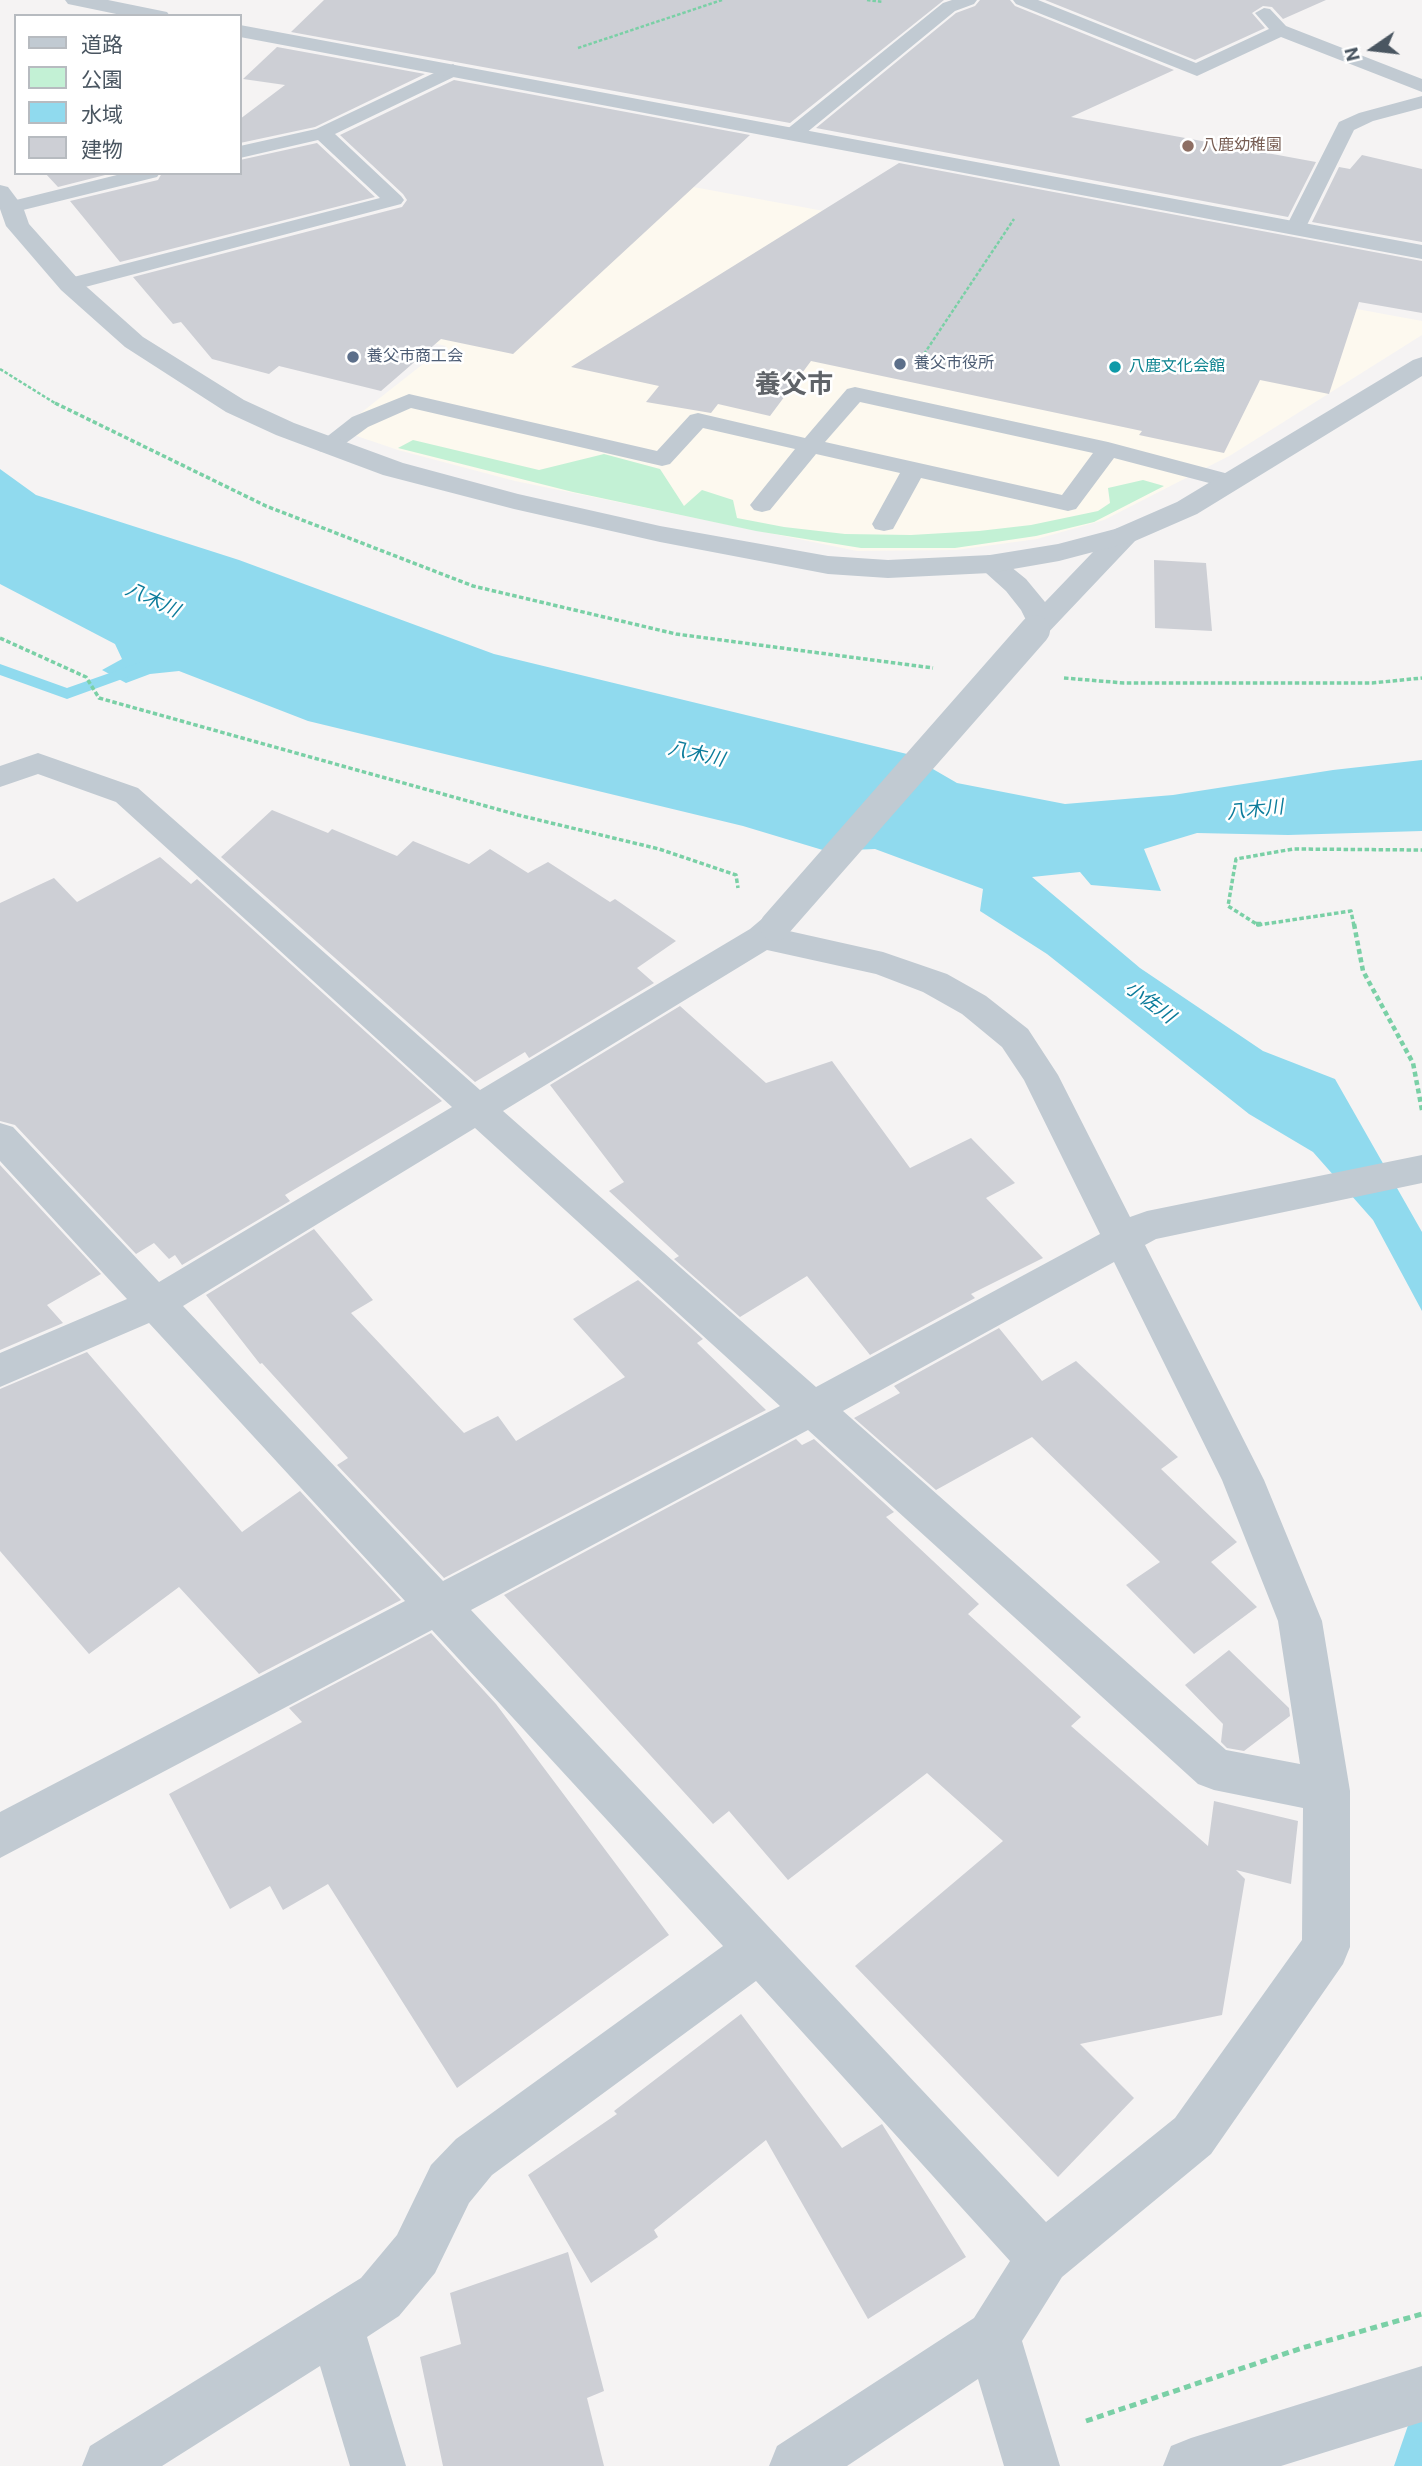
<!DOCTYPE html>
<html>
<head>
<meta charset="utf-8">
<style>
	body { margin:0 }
	#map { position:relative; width:1422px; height:2466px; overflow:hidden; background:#f5f3f3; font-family:Roboto,"Noto Sans JP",sans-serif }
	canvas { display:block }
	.legend { position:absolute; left:14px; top:14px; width:228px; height:161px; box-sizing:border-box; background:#fff; border:2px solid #b7bbc0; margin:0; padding:9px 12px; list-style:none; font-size:21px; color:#4a5661 }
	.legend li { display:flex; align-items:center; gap:14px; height:35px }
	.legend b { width:35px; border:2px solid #b7bbc0 }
	.north { position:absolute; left:1338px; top:14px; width:70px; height:70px; -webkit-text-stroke:5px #fff; paint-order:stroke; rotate:256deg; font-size:19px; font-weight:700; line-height:28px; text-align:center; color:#4a5661 }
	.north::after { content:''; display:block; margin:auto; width:24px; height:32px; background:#4a5661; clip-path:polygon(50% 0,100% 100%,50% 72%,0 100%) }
</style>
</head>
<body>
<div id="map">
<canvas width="1422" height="2466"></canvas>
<ul class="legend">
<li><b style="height:9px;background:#c1cad2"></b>道路</li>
<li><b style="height:19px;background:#c3f1d5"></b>公園</li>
<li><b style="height:19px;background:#90daee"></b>水域</li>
<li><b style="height:19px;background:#cdcfd5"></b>建物</li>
</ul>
<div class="north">N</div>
</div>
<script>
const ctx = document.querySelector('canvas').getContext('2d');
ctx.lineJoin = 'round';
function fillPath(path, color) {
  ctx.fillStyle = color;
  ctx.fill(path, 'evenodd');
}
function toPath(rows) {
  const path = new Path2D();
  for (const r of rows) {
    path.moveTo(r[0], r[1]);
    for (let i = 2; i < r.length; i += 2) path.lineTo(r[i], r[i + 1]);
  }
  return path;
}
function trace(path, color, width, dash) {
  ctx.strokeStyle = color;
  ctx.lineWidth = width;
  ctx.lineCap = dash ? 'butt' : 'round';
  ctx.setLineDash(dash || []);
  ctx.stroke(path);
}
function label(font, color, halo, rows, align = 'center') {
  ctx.font = font + ' Roboto,"Noto Sans JP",sans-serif';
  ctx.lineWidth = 5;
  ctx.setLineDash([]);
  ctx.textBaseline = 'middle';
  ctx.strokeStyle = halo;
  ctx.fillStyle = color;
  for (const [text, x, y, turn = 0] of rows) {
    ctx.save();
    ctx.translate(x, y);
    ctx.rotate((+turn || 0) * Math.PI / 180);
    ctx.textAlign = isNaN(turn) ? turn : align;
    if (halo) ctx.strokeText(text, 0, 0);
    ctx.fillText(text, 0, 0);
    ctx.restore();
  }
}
const commercial = toPath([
	[590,168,1422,321,1422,335,1231,455,1104,520,1037,539,956,550,857,551,515,481,398,450,339,430,446,346,296,311]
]);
const green = toPath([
	[413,440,539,470,604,454,660,469,684,506,702,490,733,500,737,518,784,527,845,534,911,535,979,531,1031,525,1098,511,1110,503,1108,488,1143,480,1164,486,1094,522,1036,536,955,548,861,548,756,531,573,492,398,448]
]);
const water = toPath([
	[0,469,36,495,239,560,494,654,907,754,957,783,1065,804,1173,795,1333,770,1422,760,1422,831,1288,835,1197,833,1144,849,1161,891,1091,885,1080,872,1032,877,1140,968,1263,1051,1335,1079,1422,1232,1422,1311,1373,1220,1313,1152,1249,1114,1047,954,980,911,983,889,875,849,826,851,743,826,308,721,179,671,150,674,126,683,102,670,122,659,115,644,0,584],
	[1422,2385,1422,2466,1394,2466]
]);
const stream = toPath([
	[141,662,149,667,147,670,67,699,0,675,0,664,67,688,141,662]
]);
const building = toPath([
	[324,0,944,0,790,123,291,32],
	[980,0,1010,0,1015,6,1174,70,1071,117,1316,162,1288,217,816,128,956,13,975,6],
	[1045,0,1326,0,1283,19,1272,7,1263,6,1252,13,1265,28,1195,60],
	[277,47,425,74,315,127,240,143,240,119,285,85,243,79],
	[454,80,750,135,513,354,441,339,381,391,279,366,269,374,212,359,181,322,173,324,133,277,402,207,407,200,403,194,340,135],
	[317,143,375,197,120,262,70,201,158,180,162,173,240,173,240,160],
	[1362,155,1422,169,1422,242,1312,222,1339,167,1350,169],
	[899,163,1422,261,1422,313,1359,302,1329,394,1260,380,1224,453,1139,435,1142,431,811,361,770,416,718,404,711,413,646,402,659,386,571,367],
	[45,173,113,173,58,187],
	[1154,560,1206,563,1212,631,1155,628],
	[272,810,328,833,332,829,397,856,413,841,469,864,490,849,528,873,548,862,610,902,615,899,676,941,637,968,654,983,529,1058,525,1052,475,1082,221,857],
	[160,857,191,884,197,879,442,1101,285,1195,290,1201,182,1265,175,1255,169,1259,154,1243,136,1254,15,1125,0,1121,0,903,54,878,77,902],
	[680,1006,766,1083,832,1061,910,1168,971,1138,1015,1183,986,1198,1043,1258,971,1294,975,1298,870,1355,807,1276,740,1317,674,1259,679,1256,609,1191,624,1182,550,1085],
	[0,1165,101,1274,47,1305,63,1323,0,1350],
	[314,1229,373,1300,351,1313,464,1433,498,1416,516,1441,625,1377,573,1319,638,1280,703,1339,697,1343,766,1410,444,1578,337,1465,348,1458,262,1363,260,1364,206,1295],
	[999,1328,1042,1381,1076,1361,1178,1457,1161,1469,1237,1542,1211,1562,1257,1607,1194,1654,1126,1585,1160,1562,1032,1437,936,1490,854,1418,900,1393,894,1386],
	[87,1352,242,1532,300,1491,401,1600,259,1674,179,1587,89,1654,0,1551,0,1389],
	[796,1439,802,1445,814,1439,894,1512,886,1517,979,1604,968,1614,1081,1717,1071,1726,1208,1846,1214,1801,1298,1821,1291,1884,1236,1870,1245,1879,1222,2015,1080,2044,1134,2098,1058,2177,855,1966,1003,1841,927,1773,788,1880,729,1811,713,1824,504,1595],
	[431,1633,496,1704,669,1935,457,2088,328,1884,283,1910,270,1886,230,1909,169,1794,302,1722,289,1708],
	[1229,1650,1289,1708,1290,1716,1244,1751,1227,1748,1221,1742,1223,1724,1185,1685],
	[741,2014,842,2148,882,2124,966,2257,868,2319,766,2140,654,2230,658,2237,591,2283,528,2175,617,2114,614,2111],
	[568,2252,604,2391,587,2398,604,2466,443,2466,420,2357,461,2344,450,2293]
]);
const pathFar3 = toPath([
	[867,0,883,2],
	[578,48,722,0],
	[918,363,1014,219],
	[0,369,58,405]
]);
const pathFar2 = toPath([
	[55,403,266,506,473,586,676,634,933,668],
	[0,638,86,677,99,698,518,815,659,849,736,875,738,888],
	[1064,678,1124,683,1372,683,1422,678],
	[1354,926,1351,911,1258,925,1228,906,1236,859,1293,849,1422,850]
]);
const pathFar1 = toPath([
	[1256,924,1264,924],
	[1354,924,1363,971,1413,1063,1422,1110]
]);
const path = toPath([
	[1086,2421,1302,2348,1422,2314]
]);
const service = toPath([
	[952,0,977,0,974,4,955,11,800,138,786,138,783,134,786,130,943,3,952,0],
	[1013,0,1038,0,1196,63,1269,29,1255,13,1264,8,1270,9,1286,26,1422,79,1422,92,1281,37,1197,76,1016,4,1013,0],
	[453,64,462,70,460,74,335,134,401,196,404,200,401,204,70,291,62,290,59,285,62,280,380,198,318,140,240,158,240,146,316,129,453,64],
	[1422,96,1422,108,1373,121,1354,130,1306,227,1303,231,1289,231,1286,227,1339,122,1359,113,1422,96],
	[125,173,160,173,157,177,11,213,4,211,1,207,4,203,125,173],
	[855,387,1108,442,1240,477,1244,482,1240,487,1232,489,1114,458,1076,509,1068,511,921,478,893,529,884,531,875,529,872,524,900,473,816,454,770,510,762,512,754,510,750,505,795,449,703,428,670,464,662,466,411,408,368,427,335,451,327,453,319,451,315,446,352,417,409,394,657,451,690,415,698,413,805,438,847,389,855,387],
	[860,402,1093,453,1062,495,825,442,860,402]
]);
const minor = toPath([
	[65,0,108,0,167,12,170,16,126,16,68,4,65,0],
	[240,25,1422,245,1422,259,240,37,240,25],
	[1125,527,1135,529,1139,535,1135,541,1045,636,1035,639,1025,636,1020,630,1027,622,1021,610,1006,591,976,564,980,558,990,555,1000,558,1026,579,1045,602,1115,529,1125,527],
	[38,753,138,788,480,1090,750,929,763,918,775,915,787,918,792,926,789,931,883,952,947,974,986,996,1028,1029,1058,1075,1130,1217,1147,1211,1422,1155,1422,1183,1156,1239,1145,1245,1264,1480,1322,1621,1350,1791,1350,1947,1343,1964,1211,2154,1062,2277,1022,2341,1060,2466,1004,2466,978,2379,847,2466,769,2466,777,2446,974,2318,1010,2261,756,1981,492,2175,469,2203,435,2273,399,2316,367,2337,406,2466,350,2466,320,2366,162,2466,82,2466,90,2446,361,2278,397,2235,431,2165,456,2139,723,1946,432,1630,0,1858,0,1812,405,1601,149,1323,0,1387,0,1353,127,1299,0,1161,0,1123,13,1127,159,1282,452,1107,116,802,38,774,0,787,0,766,38,753],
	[767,950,876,974,923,992,962,1014,1002,1047,1024,1080,1100,1234,816,1387,503,1111,767,950],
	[475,1128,780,1406,443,1581,183,1306,475,1128],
	[1114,1262,1222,1480,1278,1621,1300,1764,1226,1750,843,1411,1114,1262],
	[808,1430,1198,1784,1214,1790,1303,1808,1302,1940,1175,2118,1046,2222,471,1610,808,1430]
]);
const tertiary = toPath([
	[0,185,8,187,23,207,29,224,79,280,143,337,244,400,294,423,403,463,518,494,660,526,828,556,888,560,990,555,1058,544,1115,529,1177,502,1413,360,1422,357,1422,376,1197,514,1135,541,1059,561,990,573,888,578,828,574,660,542,514,509,383,475,276,435,226,412,125,347,61,290,6,226,0,209,0,185],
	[1422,2366,1422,2422,1281,2466,1163,2466,1171,2446,1191,2438,1422,2366]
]);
const minorBridge = toPath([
	[775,926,1035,630]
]);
const markers = [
	[1188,146,7,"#8d6e63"],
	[353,357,7,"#5c6f8a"],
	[900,364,7,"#5c6f8a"],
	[1115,367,7,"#0f9aa8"]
];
const farEducationnames = [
	["八鹿幼稚園",1202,146]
];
const farServicenames = [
	["養父市商工会",367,357],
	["養父市役所",914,364]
];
const farCulturenames = [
	["八鹿文化会館",1129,367]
];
const waterNames = [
	["八木川",152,601,25],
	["八木川",696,755,13],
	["八木川",1255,811,-6],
	["小佐川",1149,1003,37]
];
const farTownnames = [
	["養父市",794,386]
];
fillPath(commercial, '#fdf9ef');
fillPath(green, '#c3f1d5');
fillPath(water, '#90daee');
fillPath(stream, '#90daee');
fillPath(building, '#cdcfd5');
trace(pathFar3, '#7ad0a6', 2.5, [3.5, 2]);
trace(pathFar2, '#7ad0a6', 3.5, [4.5, 2.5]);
trace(pathFar1, '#7ad0a6', 4.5, [5, 3.5]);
trace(path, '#7ad0a6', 5, [7, 4.5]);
fillPath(service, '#c1cad2');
fillPath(minor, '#c1cad2');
fillPath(tertiary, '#c1cad2');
trace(minorBridge, '#c1cad2', 30);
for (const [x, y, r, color] of markers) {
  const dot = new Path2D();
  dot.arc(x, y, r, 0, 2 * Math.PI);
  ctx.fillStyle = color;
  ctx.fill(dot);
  trace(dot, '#fff', 2.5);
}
label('16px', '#785e54', '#fff', farEducationnames, 'left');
label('16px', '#4e5e75', '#fff', farServicenames, 'left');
label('16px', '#0d838f', '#fff', farCulturenames, 'left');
label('italic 19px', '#0c7c9b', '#fff', waterNames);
label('bold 26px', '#5f6368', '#fff', farTownnames);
</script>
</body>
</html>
